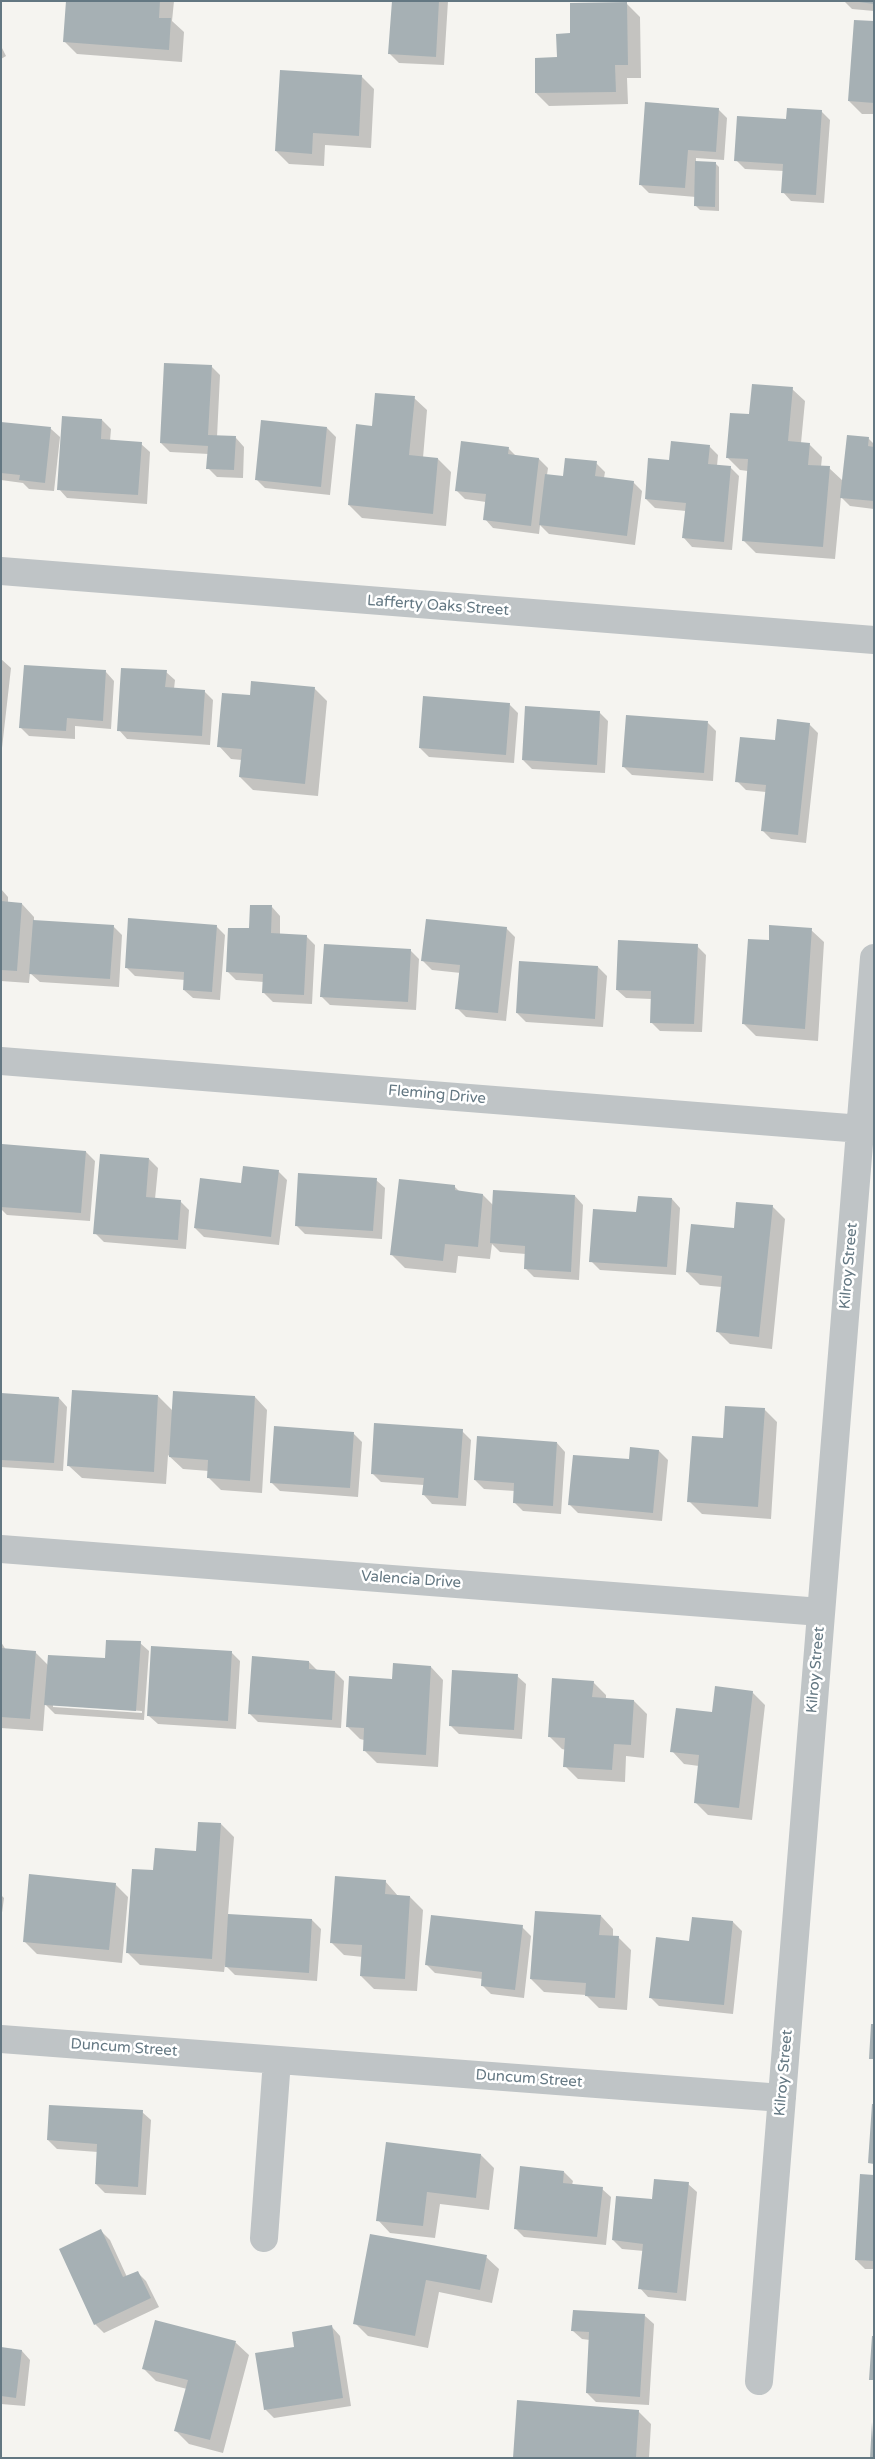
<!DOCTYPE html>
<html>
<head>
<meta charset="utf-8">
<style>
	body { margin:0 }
	#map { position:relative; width:875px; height:2459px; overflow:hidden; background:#f5f4f0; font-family:"Varela Round",sans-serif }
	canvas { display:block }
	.frame { position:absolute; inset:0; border:2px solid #637782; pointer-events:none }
</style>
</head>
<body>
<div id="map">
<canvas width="875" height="2459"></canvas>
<div class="frame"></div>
</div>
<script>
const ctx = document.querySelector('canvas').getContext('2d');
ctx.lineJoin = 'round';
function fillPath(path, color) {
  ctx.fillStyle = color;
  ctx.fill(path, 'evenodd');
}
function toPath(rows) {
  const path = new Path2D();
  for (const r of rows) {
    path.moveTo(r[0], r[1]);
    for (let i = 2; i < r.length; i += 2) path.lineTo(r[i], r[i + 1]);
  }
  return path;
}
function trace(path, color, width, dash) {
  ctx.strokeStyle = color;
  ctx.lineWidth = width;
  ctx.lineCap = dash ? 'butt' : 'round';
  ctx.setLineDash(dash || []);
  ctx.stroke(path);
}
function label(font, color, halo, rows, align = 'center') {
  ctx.font = font + ' "Varela Round",sans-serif';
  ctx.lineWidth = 5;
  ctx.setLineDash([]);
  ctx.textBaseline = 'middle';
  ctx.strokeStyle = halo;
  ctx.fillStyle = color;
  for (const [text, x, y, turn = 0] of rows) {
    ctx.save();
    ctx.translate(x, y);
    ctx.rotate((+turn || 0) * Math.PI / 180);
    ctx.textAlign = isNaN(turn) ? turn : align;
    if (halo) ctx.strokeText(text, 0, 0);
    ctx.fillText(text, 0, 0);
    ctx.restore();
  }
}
const shadow = toPath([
	[67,1,174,1,172,21,184,32,182,62,77,54,64,41],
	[393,1,448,1,444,65,399,63,390,54],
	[844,1,874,1,874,11,852,9],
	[627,4,640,17,641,78,627,78,628,104,549,106,536,93,572,34],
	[874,23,874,114,862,114,849,101],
	[1,46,6,56,1,59],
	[361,76,374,89,371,148,325,145,324,166,289,164,276,151],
	[718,109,727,118,724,160,696,158,696,163,715,163,719,167,719,211,700,210,696,206,696,197,649,193,640,184],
	[821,111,830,120,824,203,791,201,783,192,784,171,745,169,736,160,787,121],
	[211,366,220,375,217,437,236,438,244,447,243,478,217,477,208,468,209,454,170,452,161,443],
	[792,389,805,401,801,443,809,444,822,457,821,467,829,468,843,481,868,438,874,444,874,509,850,506,841,497,835,559,756,553,743,540,748,471,740,470,727,457,751,416],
	[414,398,427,410,423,458,438,459,451,472,446,526,362,518,349,505,373,427],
	[102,420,111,429,110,441,141,444,150,452,147,504,67,498,59,489],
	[1,424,51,429,60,437,54,491,29,489,23,483,1,480],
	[327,428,336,437,330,495,265,488,256,479],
	[709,446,718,455,717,466,730,467,739,476,732,550,692,547,684,538,686,511,655,508,646,499,670,461],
	[508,448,516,456,539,459,548,468,547,475,564,477,596,463,605,472,604,478,633,482,642,491,635,545,549,534,540,525,539,534,493,528,485,519,486,502,465,499,456,490],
	[1,659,11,668,2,748,1,748],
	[106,672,114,681,111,729,75,726,75,739,29,736,21,728],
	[166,672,175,680,174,689,204,691,213,700,210,745,127,739,119,730],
	[314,688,327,701,318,796,253,790,240,777,242,760,231,759,219,746,251,697],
	[509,704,518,713,514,763,429,757,420,748],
	[599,712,608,721,605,773,532,769,523,760],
	[708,723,716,731,713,781,632,775,623,766],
	[809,724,818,733,806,843,771,839,762,830,766,792,746,790,737,781,776,742],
	[1,889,8,897,8,903,22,904,34,917,34,921,113,926,122,935,119,987,40,982,30,973,29,983,1,981],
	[272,907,280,916,280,935,306,936,315,945,312,1004,273,1002,264,993,264,982,236,980,227,971,250,930],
	[216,926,225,935,220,1000,193,998,184,990,185,980,135,976,126,967],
	[506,928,515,937,506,1021,466,1017,457,1008,461,973,432,970,423,961],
	[811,930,824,942,818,1041,756,1036,743,1023,770,941],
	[697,946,706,955,702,1032,660,1031,651,1022,652,999,626,998,617,990],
	[410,950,419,959,416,1010,330,1005,321,996],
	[598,967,607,976,603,1027,526,1022,517,1013],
	[3,1146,86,1152,95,1161,90,1221,7,1215,1,1209],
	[149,1159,158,1168,155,1199,180,1201,189,1210,186,1249,104,1242,95,1233],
	[278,1171,287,1180,279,1245,204,1237,195,1228,242,1184],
	[376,1180,385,1188,382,1239,305,1234,296,1225],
	[454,1186,460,1192,483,1195,493,1205,575,1196,583,1205,579,1280,534,1277,525,1268,526,1254,500,1252,492,1244,490,1259,458,1256,456,1273,405,1268,392,1255],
	[672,1199,680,1208,676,1275,600,1270,591,1261,637,1214],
	[772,1206,785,1219,772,1349,730,1344,717,1331,722,1287,700,1285,687,1272,735,1229],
	[1,1394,59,1398,67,1407,63,1471,1,1467],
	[158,1396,173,1411,255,1397,267,1410,262,1493,221,1490,208,1477,209,1471,183,1469,168,1455,166,1484,82,1478,69,1466],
	[764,1409,777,1422,771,1519,702,1514,689,1501,724,1439],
	[462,1431,471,1440,466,1506,432,1504,424,1495,424,1485,381,1482,372,1473],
	[353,1433,362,1442,358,1497,280,1491,271,1482],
	[557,1443,565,1452,561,1514,523,1511,514,1502,515,1491,484,1489,475,1480],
	[659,1451,668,1460,662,1521,578,1513,570,1505,630,1461],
	[1,1642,6,1650,35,1652,48,1665,106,1660,140,1643,149,1651,144,1720,55,1714,45,1704,43,1731,1,1728],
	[53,1705,142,1711,142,1713,53,1707],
	[231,1652,240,1661,236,1729,158,1724,149,1716],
	[309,1662,318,1671,335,1672,344,1681,341,1728,258,1722,249,1713],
	[431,1667,443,1680,438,1767,377,1763,364,1750,364,1740,360,1739,347,1726,393,1680],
	[517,1676,526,1684,522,1739,459,1734,450,1725],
	[593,1682,606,1695,606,1699,634,1701,647,1714,644,1758,626,1756,625,1782,578,1779,565,1766,566,1750,562,1749,549,1736],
	[752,1692,765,1705,752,1820,708,1815,695,1802,699,1766,684,1764,672,1751,714,1713],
	[221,1824,234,1837,228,1915,312,1920,321,1929,317,1981,235,1975,225,1965,224,1972,140,1965,127,1952,154,1871,197,1852],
	[385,1881,398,1896,410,1897,423,1910,417,1991,374,1989,361,1976,363,1957,344,1955,332,1943],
	[115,1884,128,1897,122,1963,37,1954,24,1941],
	[1,1895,4,1898,1,1920],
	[601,1916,613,1929,613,1937,618,1937,631,1950,627,2010,599,2008,586,1995,544,1992,531,1979],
	[693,1918,733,1922,742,1931,733,2014,659,2006,650,1997,690,1942],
	[522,1927,531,1936,524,1998,491,1994,482,1985,483,1979,435,1973,426,1964],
	[142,2112,151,2120,146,2195,105,2193,96,2184,98,2152,57,2149,48,2140],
	[481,2155,494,2168,489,2210,440,2204,435,2238,390,2233,378,2220],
	[564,2172,573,2181,572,2185,602,2189,611,2197,606,2245,524,2237,515,2228],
	[874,2176,874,2269,865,2269,856,2260],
	[688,2184,697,2192,686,2301,648,2297,640,2288,644,2251,622,2249,613,2240,653,2201],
	[101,2231,110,2240,127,2277,137,2272,146,2281,159,2307,104,2333,95,2324],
	[372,2235,486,2257,499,2269,492,2303,439,2292,428,2348,368,2336,355,2323],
	[645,2316,654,2324,649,2405,596,2402,587,2393,590,2340,582,2339,573,2331],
	[156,2322,236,2343,249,2355,223,2453,189,2444,176,2431,187,2389,156,2381,143,2368],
	[332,2327,340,2336,351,2406,274,2418,265,2409,295,2348],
	[1,2349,22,2351,30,2360,25,2406,1,2404],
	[638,2411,651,2424,649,2458,514,2458],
	[874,2416,874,2458,872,2458]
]);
const building = toPath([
	[66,1,160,1,159,18,171,18,169,50,63,42],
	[392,1,439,1,436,57,388,54],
	[859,1,874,1,874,4,859,2],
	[627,2,628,65,615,65,616,92,535,93,535,58,557,57,556,34,570,33,570,3],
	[854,20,874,21,874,103,848,101],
	[280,70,362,75,359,136,313,133,312,154,275,151],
	[645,102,719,108,716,152,688,150,685,188,639,185],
	[787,108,822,110,816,195,781,193,783,164,734,161,737,116,786,119],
	[695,161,716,162,715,207,694,206],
	[164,363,212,365,208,435,236,436,234,470,206,469,208,446,160,443],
	[752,384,793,387,788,441,810,443,808,465,830,466,823,547,742,541,748,459,726,458,730,413,749,414],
	[375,393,415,396,409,455,438,458,433,514,348,505,356,424,372,426],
	[62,416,102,419,101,439,142,442,138,495,57,490],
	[261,420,327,427,321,487,255,480],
	[1,422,51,427,45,483,19,480,20,475,1,473],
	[847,435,869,437,868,446,874,447,874,501,840,498],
	[461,441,509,447,508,454,539,458,531,526,483,520,486,494,455,491],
	[671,441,710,445,708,464,731,466,724,542,682,538,686,503,645,499,648,458,669,460],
	[565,458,597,461,595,476,634,481,627,536,539,525,545,474,563,476],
	[24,665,106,670,103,721,67,718,66,731,19,728],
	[121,668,167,670,165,687,205,690,202,736,117,731],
	[251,681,315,687,305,784,239,777,242,749,217,747,222,693,250,695],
	[423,696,510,703,506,755,419,748],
	[525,706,600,711,597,765,522,760],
	[626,715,708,721,704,773,622,767],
	[777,719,810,723,798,835,761,831,766,785,735,782,740,737,775,740],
	[1,901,22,903,17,971,1,970],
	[250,905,272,905,271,933,307,935,304,995,262,993,263,974,226,972,228,928,249,928],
	[128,918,217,925,212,992,183,990,184,972,125,968],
	[426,919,507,927,498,1013,455,1009,460,965,421,961],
	[33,920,114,925,110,979,29,974],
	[769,925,812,928,805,1029,742,1024,748,939,769,940],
	[618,940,698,944,694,1024,650,1023,651,991,616,990],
	[324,944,411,949,408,1002,320,997],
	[519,961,598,966,595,1019,516,1013],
	[2,1144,86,1151,81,1213,1,1207],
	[100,1154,149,1158,146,1197,181,1200,178,1240,93,1234],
	[243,1166,279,1170,271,1237,194,1228,200,1178,241,1183],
	[298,1173,377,1178,373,1231,295,1226],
	[399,1179,455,1185,455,1190,483,1194,478,1247,445,1244,443,1261,390,1255],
	[493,1190,575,1195,571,1272,524,1269,525,1246,490,1243],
	[638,1196,672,1198,667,1267,589,1262,593,1209,636,1212],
	[736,1202,773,1205,759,1337,716,1332,722,1276,686,1272,691,1224,734,1228],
	[72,1390,158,1395,154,1472,67,1466],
	[173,1391,255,1396,250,1481,207,1478,208,1460,169,1457],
	[1,1393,59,1397,54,1463,1,1460],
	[725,1406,765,1408,758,1507,687,1502,692,1436,723,1438],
	[374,1423,463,1429,458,1498,422,1495,424,1478,371,1474],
	[274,1426,354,1432,350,1488,270,1483],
	[477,1436,557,1442,553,1506,513,1503,514,1483,474,1480],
	[630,1447,659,1450,653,1513,568,1505,573,1455,629,1459],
	[106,1640,141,1641,136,1711,44,1705,48,1655,105,1658],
	[151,1646,232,1651,228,1721,147,1716],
	[1,1648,36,1651,30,1719,1,1717],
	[252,1656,309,1661,309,1669,335,1671,332,1720,248,1714],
	[393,1663,431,1666,426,1755,363,1751,364,1728,346,1727,349,1676,392,1679],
	[452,1670,518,1674,514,1730,449,1726],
	[552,1678,594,1681,592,1697,634,1700,631,1745,614,1744,612,1770,563,1767,565,1738,548,1737],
	[715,1686,753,1691,739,1808,694,1803,699,1755,670,1752,676,1708,712,1712],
	[198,1822,221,1823,212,1959,126,1953,132,1869,153,1870,155,1848,196,1851],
	[29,1874,116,1883,109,1950,23,1942],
	[335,1876,386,1880,385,1894,410,1896,405,1979,360,1976,362,1945,330,1943],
	[535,1911,601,1915,599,1935,619,1936,615,1998,585,1996,586,1983,530,1979],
	[228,1914,312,1919,309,1973,225,1967],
	[431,1915,523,1925,515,1990,481,1986,482,1972,425,1965],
	[692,1917,733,1921,724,2005,649,1998,656,1937,689,1941],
	[871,2024,874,2024,874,2059,869,2059],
	[872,2104,874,2104,874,2164,868,2163],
	[49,2105,143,2110,138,2187,95,2184,97,2144,47,2140],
	[386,2142,481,2154,476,2198,427,2192,423,2226,376,2221],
	[520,2166,564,2171,563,2183,603,2187,597,2237,514,2229],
	[860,2174,874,2175,874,2261,855,2260],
	[654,2179,689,2182,677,2293,638,2289,643,2244,612,2240,616,2196,652,2199],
	[101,2229,123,2277,138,2271,151,2298,94,2325,59,2249],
	[370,2234,487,2255,480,2290,426,2280,415,2336,353,2324],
	[573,2310,645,2314,640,2397,586,2393,589,2332,571,2331],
	[155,2320,236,2341,210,2440,174,2431,188,2380,142,2369],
	[332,2325,343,2398,264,2410,255,2353,294,2347,292,2332],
	[872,2336,874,2336,874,2380,869,2380],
	[1,2347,22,2350,16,2398,1,2396],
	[517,2400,639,2410,636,2458,513,2458],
	[872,2422,874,2458,870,2458]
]);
const minor = toPath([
	[1,571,874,640],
	[1,1061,874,1130],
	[1,1549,821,1612],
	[1,2039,782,2098],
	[264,2238,277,2060],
	[759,2381,874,958]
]);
const streetNames = [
	["Lafferty Oaks Street",438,606,4],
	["Fleming Drive",437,1095,5],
	["Kilroy Street",849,1266,-85],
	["Valencia Drive",411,1580,4],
	["Kilroy Street",816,1670,-85],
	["Duncum Street",124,2048,4],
	["Kilroy Street",784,2073,-85],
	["Duncum Street",529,2079,4]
];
fillPath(shadow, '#0003');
fillPath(building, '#a6b0b4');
trace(minor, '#bfc4c6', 28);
label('15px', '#637782', '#fff', streetNames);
</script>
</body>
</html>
